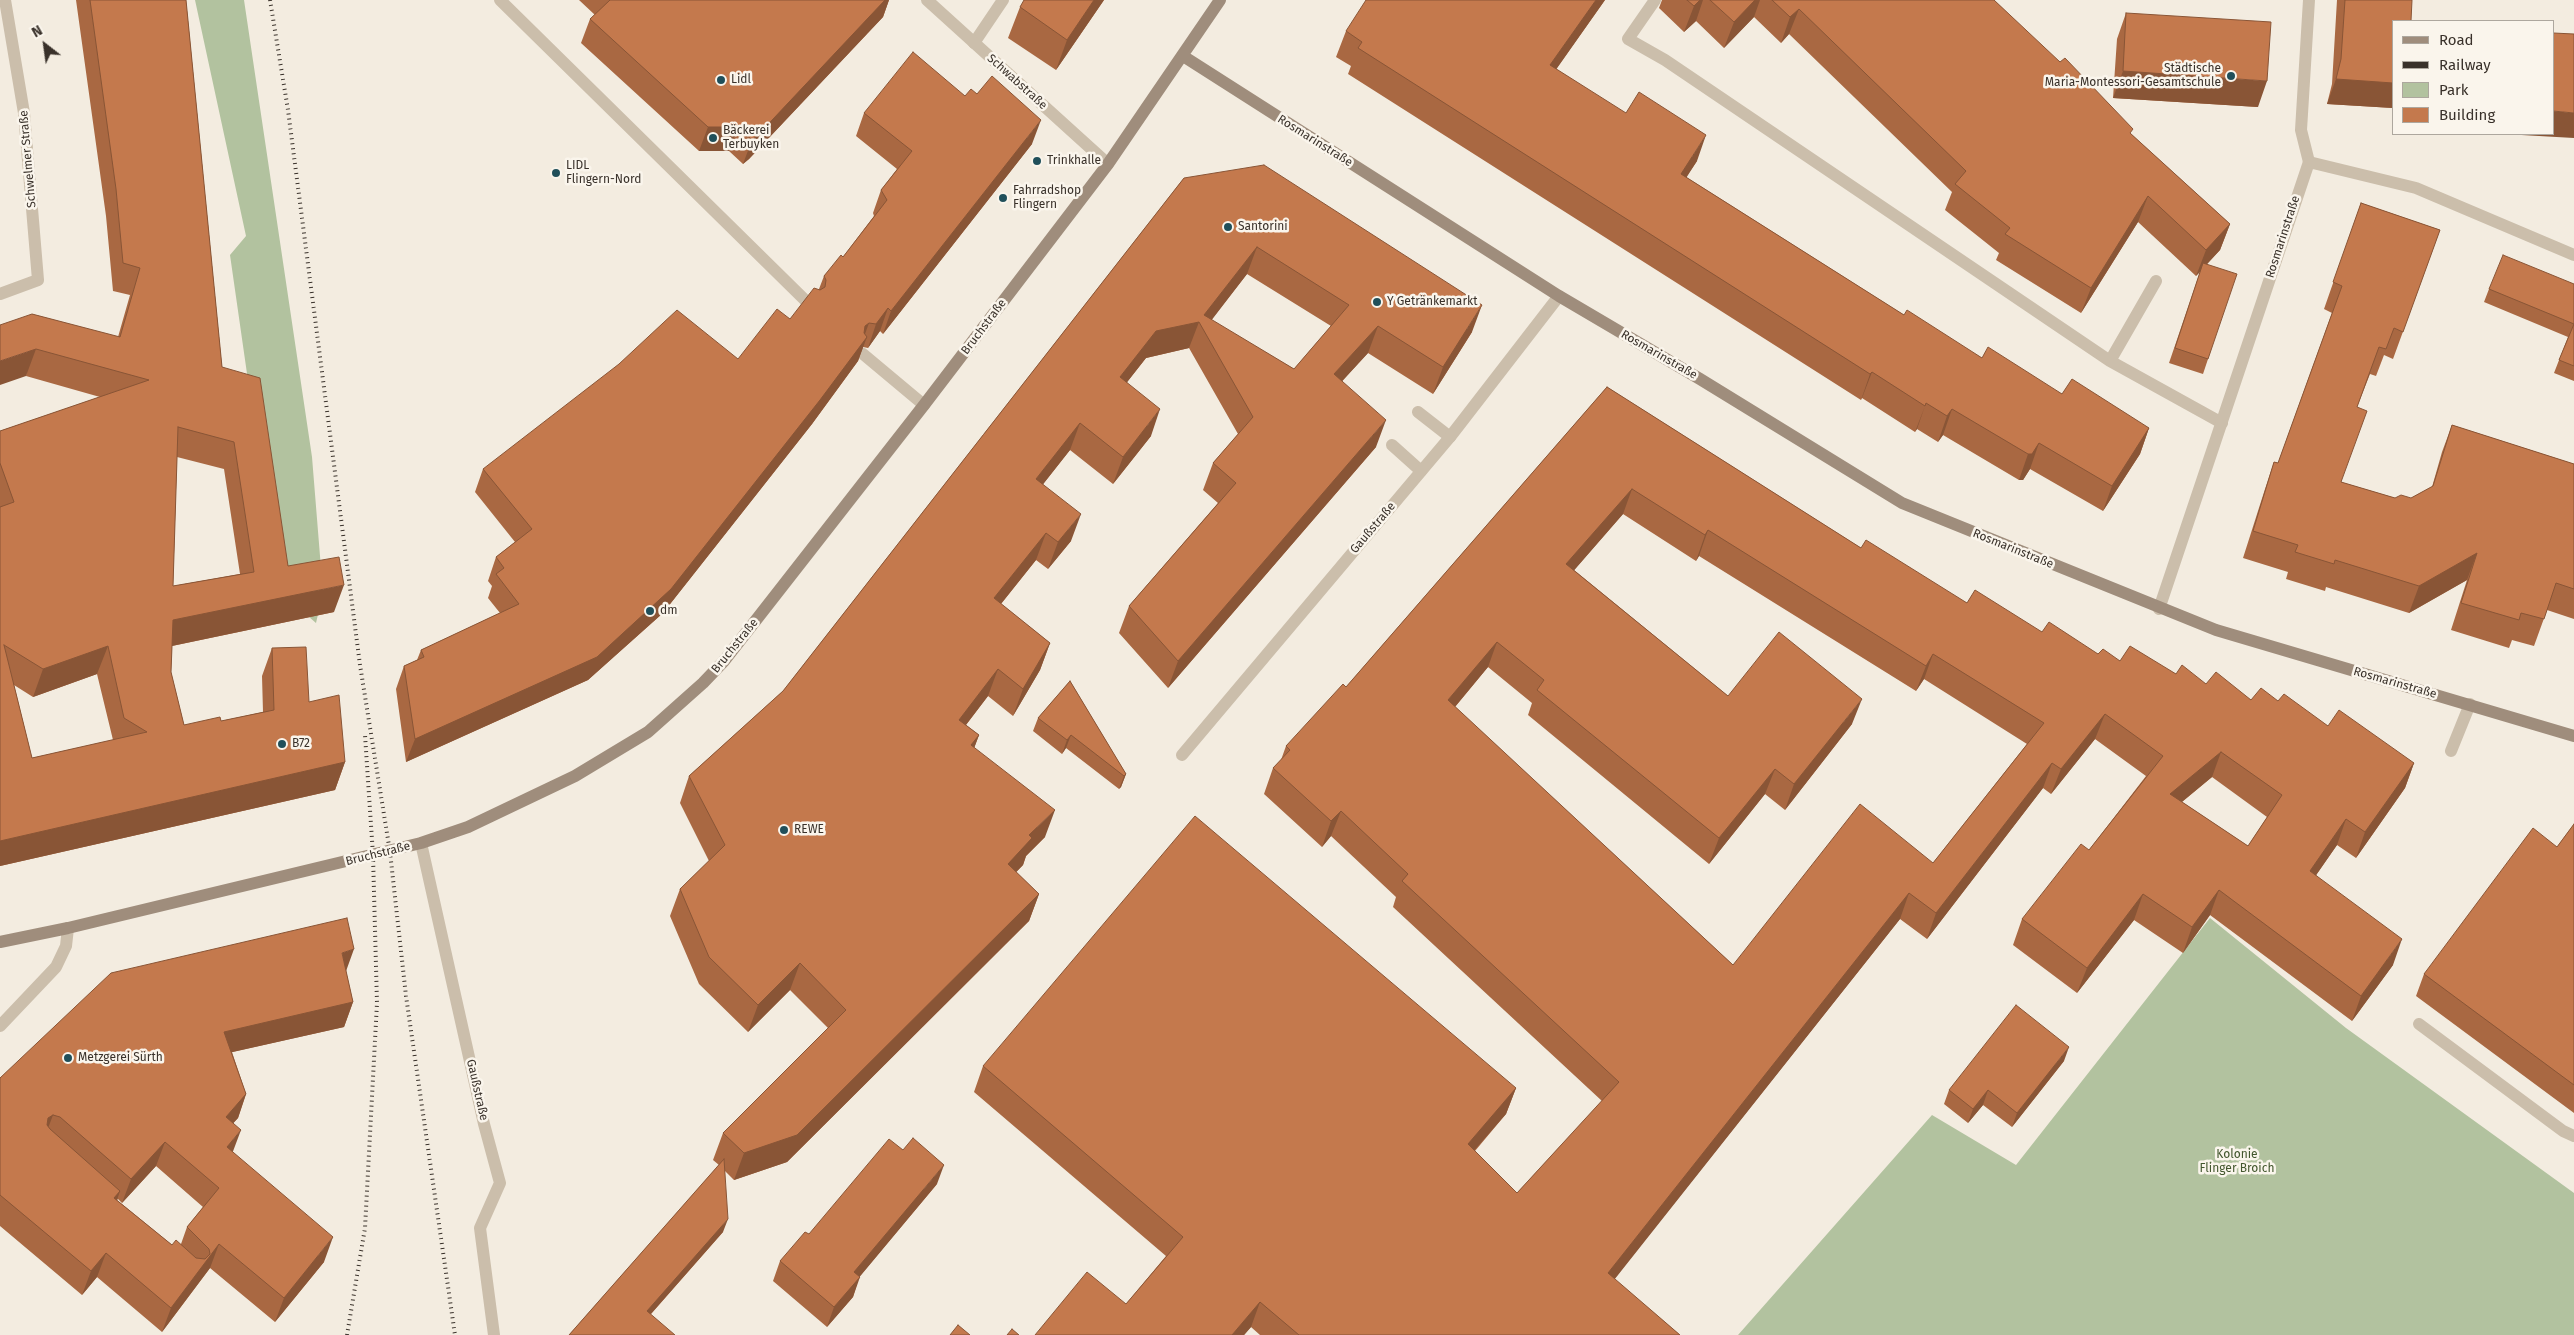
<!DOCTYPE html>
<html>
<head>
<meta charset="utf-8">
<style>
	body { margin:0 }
	#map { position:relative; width:2574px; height:1335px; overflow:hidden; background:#f3ece0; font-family:"Fira Sans",sans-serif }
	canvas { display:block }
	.legend { position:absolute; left:2392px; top:20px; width:162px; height:115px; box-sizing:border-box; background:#faf5ec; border:1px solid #ada79e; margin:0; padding:6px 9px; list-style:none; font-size:15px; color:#39312a }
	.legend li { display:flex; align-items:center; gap:10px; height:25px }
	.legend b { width:25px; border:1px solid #ada79e }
	.north { position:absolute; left:20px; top:20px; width:50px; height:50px; -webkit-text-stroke:4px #faf5ec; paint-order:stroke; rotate:330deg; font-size:14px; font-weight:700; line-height:20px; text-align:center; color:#39312a }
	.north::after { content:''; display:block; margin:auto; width:18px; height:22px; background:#39312a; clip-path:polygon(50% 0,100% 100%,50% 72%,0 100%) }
</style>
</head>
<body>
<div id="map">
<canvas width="2574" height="1335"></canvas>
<ul class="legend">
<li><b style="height:6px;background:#9f8d7c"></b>Road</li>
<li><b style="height:6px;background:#39312a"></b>Railway</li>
<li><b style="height:14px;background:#b2c29f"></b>Park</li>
<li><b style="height:14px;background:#c4794d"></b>Building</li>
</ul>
<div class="north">N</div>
</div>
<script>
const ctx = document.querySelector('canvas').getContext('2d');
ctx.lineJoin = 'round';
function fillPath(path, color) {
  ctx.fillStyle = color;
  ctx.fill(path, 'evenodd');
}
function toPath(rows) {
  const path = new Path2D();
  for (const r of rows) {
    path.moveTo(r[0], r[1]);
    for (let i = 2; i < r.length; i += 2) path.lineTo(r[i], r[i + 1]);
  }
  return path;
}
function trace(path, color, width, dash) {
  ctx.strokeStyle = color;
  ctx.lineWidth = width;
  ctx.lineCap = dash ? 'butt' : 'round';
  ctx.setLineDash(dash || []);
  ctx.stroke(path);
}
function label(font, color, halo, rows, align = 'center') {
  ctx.font = font + ' "Fira Sans",sans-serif';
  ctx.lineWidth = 5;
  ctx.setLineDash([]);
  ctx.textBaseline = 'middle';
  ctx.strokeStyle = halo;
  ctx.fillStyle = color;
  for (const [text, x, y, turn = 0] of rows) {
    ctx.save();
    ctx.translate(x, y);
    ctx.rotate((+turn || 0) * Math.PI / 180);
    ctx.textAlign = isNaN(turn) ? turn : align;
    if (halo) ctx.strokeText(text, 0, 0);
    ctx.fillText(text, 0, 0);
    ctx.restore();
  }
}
const green = toPath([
	[195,0,244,0,312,457,323,593,316,623,278,590,230,255,246,236],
	[2210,918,2346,1028,2574,1193,2574,1335,1738,1335,1932,1115,2016,1165]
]);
const lane = toPath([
	[500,0,810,305],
	[1655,0,1628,39,1665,60,2110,361,2222,423],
	[974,43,1003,0],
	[2309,162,2301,130,2309,0],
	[0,294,38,280,24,113,5,0],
	[863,354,924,405],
	[2110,361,2156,281],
	[1418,412,1450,437],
	[1392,445,1421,471],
	[2451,751,2470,704],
	[2419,1024,2563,1131,2574,1136],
	[0,1026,56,967,66,946,68,928]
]);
const street = toPath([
	[927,0,1108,164],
	[2159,609,2309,162,2416,188,2574,255],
	[1182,755,1450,437,1559,296],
	[421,843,484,1124,500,1183,480,1228,494,1335]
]);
const secondary = toPath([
	[1183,56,1559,296,1700,379,1902,503,2216,630,2574,736],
	[0,942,68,928,421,843,468,827,575,776,648,732,703,683,724,661,924,405,1108,164,1220,0]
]);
const rail = toPath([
	[270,0,288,110,360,665,390,852,406,996,455,1335],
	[347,1335,365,1228,377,1003,373,855,365,735]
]);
const wall = toPath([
	[76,0,186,0,222,367,288,566,334,612,172,646,171,672,184,725,221,721,263,712,262,676,272,648,309,702,345,762,335,790,0,866,0,431,100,397,26,376,32,314,118,337,130,295,113,291,106,216],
	[177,457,224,469,240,574,173,586],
	[97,674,113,740,32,758,14,685,33,697],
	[579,0,889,0,883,17,749,159,743,164,729,151,699,151,581,43,590,19,595,15],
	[1104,0,1056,70,1008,38,1020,7],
	[1605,0,1556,69,1697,161,1686,177,1904,315,1982,358,2062,394,2149,428,2140,454,2103,511,2030,469,2023,480,2019,480,1943,435,1938,442,1917,429,1915,432,1862,398,1861,400,1348,74,1351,66,1336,57,1346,31],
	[1662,0,1994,0,2131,134,2230,224,2220,250,2207,264,2208,359,2203,374,2169,363,2200,272,2196,276,2138,222,2081,313,1996,260,1999,253,1945,210,1952,192,1789,34,1781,43,1754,17,1724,48,1696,21,1684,32,1659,8],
	[2337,0,2412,0,2393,21,2393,108,2327,104,2332,84],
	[2126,13,2258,107,2113,98,2117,39],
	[965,96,1032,144,883,334,880,331,868,348,863,347,858,361,812,424,663,613,588,680,406,762,396,689,404,666,417,660,421,650,500,613,488,598,492,586,488,581,496,557,515,542,475,492,483,469,738,359,790,319,819,289,824,276,843,257,874,216,873,213,881,190,897,169,856,136,864,113],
	[1184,178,1472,332,1433,394,1368,353,1342,381,1376,447,1168,688,1119,633,1129,606,1218,503,1203,490,1213,463,1238,434,1189,348,1146,358,1127,382,1151,436,1113,484,1070,450,1043,484,1071,541,1048,569,1036,560,1001,604,1050,643,1040,670,1013,716,988,696,966,725,979,735,974,748,1045,837,1026,856,1023,865,1016,872,1039,894,1029,921,787,1162,734,1180,725,1171,723,1232,651,1314,569,1335,719,1165,713,1160,723,1133,828,1028,790,990,748,1032,699,984,670,916,680,889,709,861,680,803,689,776,783,691],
	[1247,274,1331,326,1294,369,1211,320],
	[2361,203,2440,230,2393,359,2384,355,2376,376,2370,374,2357,407,2341,482,2395,498,2411,498,2432,487,2442,452,2452,425,2574,464,2574,619,2547,610,2534,646,2512,640,2509,648,2451,630,2467,580,2409,613,2326,587,2325,591,2286,579,2288,572,2243,558,2265,489,2274,462,2278,463,2332,313,2324,309],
	[2574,284,2574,381,2554,373,2568,337,2484,302,2489,289],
	[1607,387,1861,548,1967,603,2098,654,2120,661,2176,674,2251,700,2278,701,2328,726,2414,763,2405,788,2356,858,2337,845,2316,875,2393,965,2352,1021,2210,915,2183,953,2134,920,2077,993,2013,945,2022,919,2089,850,2146,776,2095,739,2051,794,2043,788,1927,939,1900,919,1614,1279,1680,1335,1260,1335,1251,1327,1244,1335,1035,1335,1126,1304,1166,1256,974,1092,983,1066,1516,1088,1506,1114,1475,1151,1517,1193,1602,1101,1393,907,1396,897,1331,836,1322,847,1264,794,1273,768,1281,760,1286,746,1346,687],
	[1623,514,1696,561,1699,556,1916,691,1924,679,2027,744,1933,863,1733,965,1455,707,1488,667,1532,703,1528,715,1709,864,1765,794,1785,810,1852,724,1728,696,1574,570],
	[2212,777,2267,817,2248,846,2182,802],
	[1070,681,1126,774,1121,787,1119,789,1066,748,1062,754,1033,731,1038,718],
	[2574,824,2574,1113,2416,996,2424,974,2557,847],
	[346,971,353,1002,344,1027,232,1052,246,1094,238,1118,233,1123,233,1152,324,1262,275,1322,210,1268,162,1332,97,1277,82,1295,0,1226,0,1078],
	[156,1166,203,1207,187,1227,181,1244,172,1245,117,1200,118,1199,122,1203],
	[2064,1061,2012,1127,1983,1105,1968,1123,1944,1104,1949,1090],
	[937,1184,859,1277,853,1297,827,1327,773,1281,780,1261,809,1234]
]);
const shadedWall = toPath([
	[885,0,889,0,883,17,749,159,743,164,752,140],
	[1094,0,1104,0,1056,70,1067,40],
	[1596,0,1605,0,1541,91,1550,65],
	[1700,0,1703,0,1696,21,1684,32,1694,6],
	[1755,0,1760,0,1754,17,1724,48,1734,22],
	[1799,9,1789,34,1781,43,1790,17],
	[2123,71,2267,81,2258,107,2113,98],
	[2336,79,2393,83,2393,108,2327,104],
	[2553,111,2574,113,2574,138,2504,134,2553,134],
	[1041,120,1032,144,883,334,891,311],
	[708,127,738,127,729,151,699,151],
	[1706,135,1697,161,1672,200,1681,174],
	[2148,196,2138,222,2081,313,2091,288],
	[2230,224,2220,250,2196,276,2206,250],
	[1257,247,1247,274,1204,330,1204,315],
	[1482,305,1472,332,1433,394,1443,367],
	[888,308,880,331,868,348,876,324],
	[1199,322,1189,348,1146,358,1110,404,1120,377,1156,331],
	[869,323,861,345,867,337,858,361,812,424,663,613,588,680,406,762,415,739,865,326],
	[1378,326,1368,353,1324,401,1334,374],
	[36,349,26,376,0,385,0,361],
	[1872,372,1862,398,1861,400,1870,374],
	[1926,403,1917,429,1915,432,1925,406],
	[1160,409,1151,436,1113,484,1123,457],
	[1952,409,1943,435,1938,442,1947,416],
	[1386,420,1376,447,1168,688,1178,661],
	[1080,423,1070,450,1026,506,1036,479],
	[2149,428,2140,454,2103,511,2112,486],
	[2039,443,2030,469,2023,480,2019,480,2028,454],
	[1632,489,1623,514,1557,590,1566,564],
	[1081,514,1071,541,1048,569,1058,542],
	[1708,530,1699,556,1696,561,1705,535],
	[1046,533,1036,560,984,625,994,598],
	[2477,553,2467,580,2409,613,2419,586],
	[344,585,334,612,162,648,173,620],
	[1497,642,1488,667,1439,726,1448,700],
	[1050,643,1040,670,1013,716,1023,689],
	[108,646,97,674,33,697,43,669],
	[1933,654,1924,679,1916,691,1926,666],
	[998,669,988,696,949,747,959,720],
	[1862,699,1852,724,1785,810,1794,784],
	[2105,714,2095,739,2051,794,2061,769],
	[979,735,969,762,971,745],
	[1071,735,1066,748,1062,754,1067,740],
	[2221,752,2212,777,2161,819,2170,794],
	[345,762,335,790,0,866,0,841],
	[2052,763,2043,788,1927,939,1936,913],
	[2414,763,2405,788,2356,858,2365,832],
	[1775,769,1765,794,1709,864,1719,838],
	[1126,774,1121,787,1119,789,1124,776],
	[1055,810,1045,837,1026,856,1023,865,998,891,1008,864,1029,835],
	[1341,811,1331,836,1322,847,1331,821],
	[2346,819,2337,845,2301,897,2310,871],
	[2219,890,2210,915,2183,953,2192,927],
	[1909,893,1900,919,1599,1299,1608,1273],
	[1039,894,1029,921,787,1162,734,1180,744,1153],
	[2143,894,2134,920,2077,993,2087,968],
	[2402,939,2393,965,2352,1021,2361,996],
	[354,949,345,974,342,953],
	[800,963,790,990,748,1032,758,1005],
	[353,1002,344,1027,215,1056,224,1032],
	[2069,1047,2064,1061,2012,1127,2017,1113],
	[1516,1088,1506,1114,1458,1169,1468,1144],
	[1988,1090,1983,1105,1968,1123,1973,1109],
	[246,1094,238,1118,217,1141,226,1117],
	[53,1115,44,1139,48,1118],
	[241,1130,232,1154,227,1147],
	[165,1142,156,1166,122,1203,131,1179],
	[944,1165,937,1184,847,1292,854,1272],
	[120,1191,112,1215,114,1198],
	[728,1219,723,1232,642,1324,647,1311],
	[333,1237,324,1262,275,1322,284,1298],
	[219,1244,210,1268,162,1332,171,1308],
	[106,1253,97,1277,82,1295,91,1271],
	[860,1277,853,1297,827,1327,834,1307],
	[1260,1302,1251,1327,1244,1335,1232,1335]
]);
const building = toPath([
	[90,0,186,0,222,367,260,378,288,566,339,557,344,585,173,620,171,672,184,725,220,717,221,721,274,710,272,648,306,647,309,702,339,695,345,762,0,841,0,507,14,502,0,463,0,431,149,380,36,349,0,361,0,325,32,314,120,337,140,268,123,263,116,189,90,0],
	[178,427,234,442,254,572,173,586,178,427],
	[4,645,43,669,108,646,124,718,147,732,32,758,4,645],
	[610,0,885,0,758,135,752,140,738,127,708,127,590,19,610,0],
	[1024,0,1094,0,1067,40,1020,7,1024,0],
	[1366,0,1596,0,1550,65,1626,113,1639,92,1706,135,1681,174,1904,315,1907,310,1982,358,1988,347,2062,394,2072,379,2149,428,2112,486,2039,443,2032,454,2028,454,1952,409,1947,416,1926,403,1925,406,1872,372,1870,374,1358,48,1362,42,1346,31,1366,0],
	[1687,0,1700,0,1694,6,1687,0],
	[1710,0,1755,0,1734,22,1710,0],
	[1772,0,1994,0,2060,62,2065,58,2133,129,2130,133,2230,224,2206,250,2148,196,2091,288,2005,234,2010,228,1955,184,1966,171,1799,9,1790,17,1772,0],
	[2345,0,2412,0,2411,21,2393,21,2393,83,2336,79,2341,59,2345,0],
	[2126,13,2271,22,2267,81,2123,71,2126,13],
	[2553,33,2574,34,2574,113,2553,111,2553,33],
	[913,52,965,96,971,89,977,94,992,76,1041,120,891,311,888,308,876,324,869,323,865,326,864,333,867,337,820,400,671,589,597,657,415,739,404,666,424,657,421,650,519,604,496,574,504,568,496,557,532,529,483,469,619,364,677,310,738,359,777,309,790,319,814,288,820,290,825,287,826,280,824,276,841,255,843,257,887,200,881,190,912,151,864,113,913,52],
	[1264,165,1482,305,1443,367,1378,326,1334,374,1386,420,1178,661,1129,606,1236,483,1213,463,1253,417,1199,322,1156,331,1120,377,1160,409,1123,457,1080,423,1036,479,1081,514,1058,542,1046,533,994,598,1050,643,1023,689,998,669,959,720,979,735,971,745,1055,810,1029,835,1032,838,1008,864,1039,894,797,1135,744,1153,723,1133,846,1010,800,963,758,1005,709,957,680,889,725,845,689,776,783,691,1184,178,1264,165],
	[1257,247,1349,305,1294,369,1204,315,1257,247],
	[2361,203,2440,230,2403,332,2394,328,2386,349,2379,347,2357,407,2367,411,2341,482,2395,498,2401,495,2411,498,2433,486,2452,425,2574,464,2574,589,2556,583,2544,619,2521,613,2519,620,2461,603,2477,553,2419,586,2335,560,2334,564,2295,552,2298,545,2253,531,2274,462,2278,463,2342,286,2333,282,2361,203],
	[2503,255,2574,284,2574,366,2559,360,2574,324,2489,289,2503,255],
	[2203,263,2237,274,2208,359,2175,348,2203,263],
	[1607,387,1861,548,1866,540,1967,603,1975,590,2042,632,2049,622,2098,654,2103,649,2120,661,2130,646,2176,674,2182,665,2206,684,2216,672,2251,700,2261,688,2278,701,2284,694,2328,726,2339,710,2414,763,2365,832,2346,819,2310,871,2402,939,2361,996,2219,890,2192,927,2143,894,2087,968,2022,919,2081,844,2089,850,2163,756,2105,714,2061,769,2052,763,1936,913,1909,893,1608,1273,1680,1335,1299,1335,1260,1302,1232,1335,1035,1335,1087,1272,1126,1304,1183,1237,983,1066,1195,816,1516,1088,1468,1144,1517,1193,1619,1082,1402,881,1408,874,1341,811,1331,821,1273,768,1290,750,1286,746,1343,684,1346,687,1607,387],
	[1632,489,1705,535,1708,530,1926,666,1933,654,2044,723,1933,863,1860,804,1733,965,1448,700,1497,642,1544,680,1537,690,1719,838,1775,769,1794,784,1862,699,1779,632,1728,696,1566,564,1632,489],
	[2221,752,2282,795,2248,846,2170,794,2221,752],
	[1070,681,1126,774,1124,776,1071,735,1067,740,1038,718,1070,681],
	[2574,824,2574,1085,2424,974,2533,828,2557,847,2574,824],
	[347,918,354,949,342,953,353,1002,224,1032,246,1094,226,1117,241,1130,227,1147,333,1237,284,1298,219,1244,171,1308,106,1253,91,1271,0,1195,0,1078,111,973,347,918],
	[53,1115,60,1117,131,1179,165,1142,219,1188,187,1227,209,1249,210,1254,205,1259,196,1258,176,1240,172,1245,114,1198,120,1191,50,1129,47,1125,48,1118,53,1115],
	[2016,1005,2069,1047,2017,1113,1988,1090,1973,1109,1949,1090,2016,1005],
	[913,1138,944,1165,854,1272,860,1277,834,1307,780,1261,805,1232,809,1234,889,1139,903,1150,913,1138],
	[724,1159,728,1219,647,1311,675,1335,569,1335,724,1159],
	[958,1325,970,1335,950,1335,958,1325],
	[1012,1329,1019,1335,1007,1335,1012,1329]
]);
const markers = [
	[2231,76,5,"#204f5a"],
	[721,80,5,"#204f5a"],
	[713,138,5,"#204f5a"],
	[1037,161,5,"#204f5a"],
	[556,173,5,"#204f5a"],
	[1003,198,5,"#204f5a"],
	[1228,227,5,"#204f5a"],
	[1377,302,5,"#204f5a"],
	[650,611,5,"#204f5a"],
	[282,744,5,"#204f5a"],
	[784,830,5,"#204f5a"],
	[68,1058,5,"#204f5a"]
];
const poiNames = [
	["Städtische",2221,69,"right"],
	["Maria-Montessori-Gesamtschule",2221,83,"right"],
	["Lidl",731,80],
	["Bäckerei",723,131],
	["Terbuyken",723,145],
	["Trinkhalle",1047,161],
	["LIDL",566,166],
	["Flingern-Nord",566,180],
	["Fahrradshop",1013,191],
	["Flingern",1013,205],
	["Santorini",1238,227],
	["Y Getränkemarkt",1387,302],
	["dm",660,611],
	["B72",292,744],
	["REWE",794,830],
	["Metzgerei Sürth",78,1058]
];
const streetNames = [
	["Schwabstraße",1017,82,42],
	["Rosmarinstraße",1315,141,32],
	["Schwelmer Straße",28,159,-95],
	["Rosmarinstraße",2283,237,-72],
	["Bruchstraße",984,327,-53],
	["Rosmarinstraße",1659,355,30],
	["Gaußstraße",1373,528,-50],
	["Rosmarinstraße",2013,549,22],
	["Bruchstraße",735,646,-51],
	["Rosmarinstraße",2395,683,16],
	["Bruchstraße",378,854,-14],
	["Gaußstraße",477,1090,77]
];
const parkNames = [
	["Kolonie",2237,1155],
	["Flinger Broich",2237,1169]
];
fillPath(green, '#b2c29f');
trace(lane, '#cbbeab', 12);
trace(street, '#cbbeab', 12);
trace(secondary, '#9f8d7c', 12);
trace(rail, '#39312a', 4, [1, 4]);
fillPath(wall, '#a96842');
fillPath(shadedWall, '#895536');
fillPath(building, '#c4794d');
trace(building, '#895536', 1);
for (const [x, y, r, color] of markers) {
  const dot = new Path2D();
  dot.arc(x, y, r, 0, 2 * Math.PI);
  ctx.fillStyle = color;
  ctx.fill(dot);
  trace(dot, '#faf5ec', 2);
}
label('12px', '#39312a', '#faf5ec', poiNames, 'left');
label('12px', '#39312a', '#faf5ec', streetNames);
label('12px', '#43572e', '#faf5ec', parkNames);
</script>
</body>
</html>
